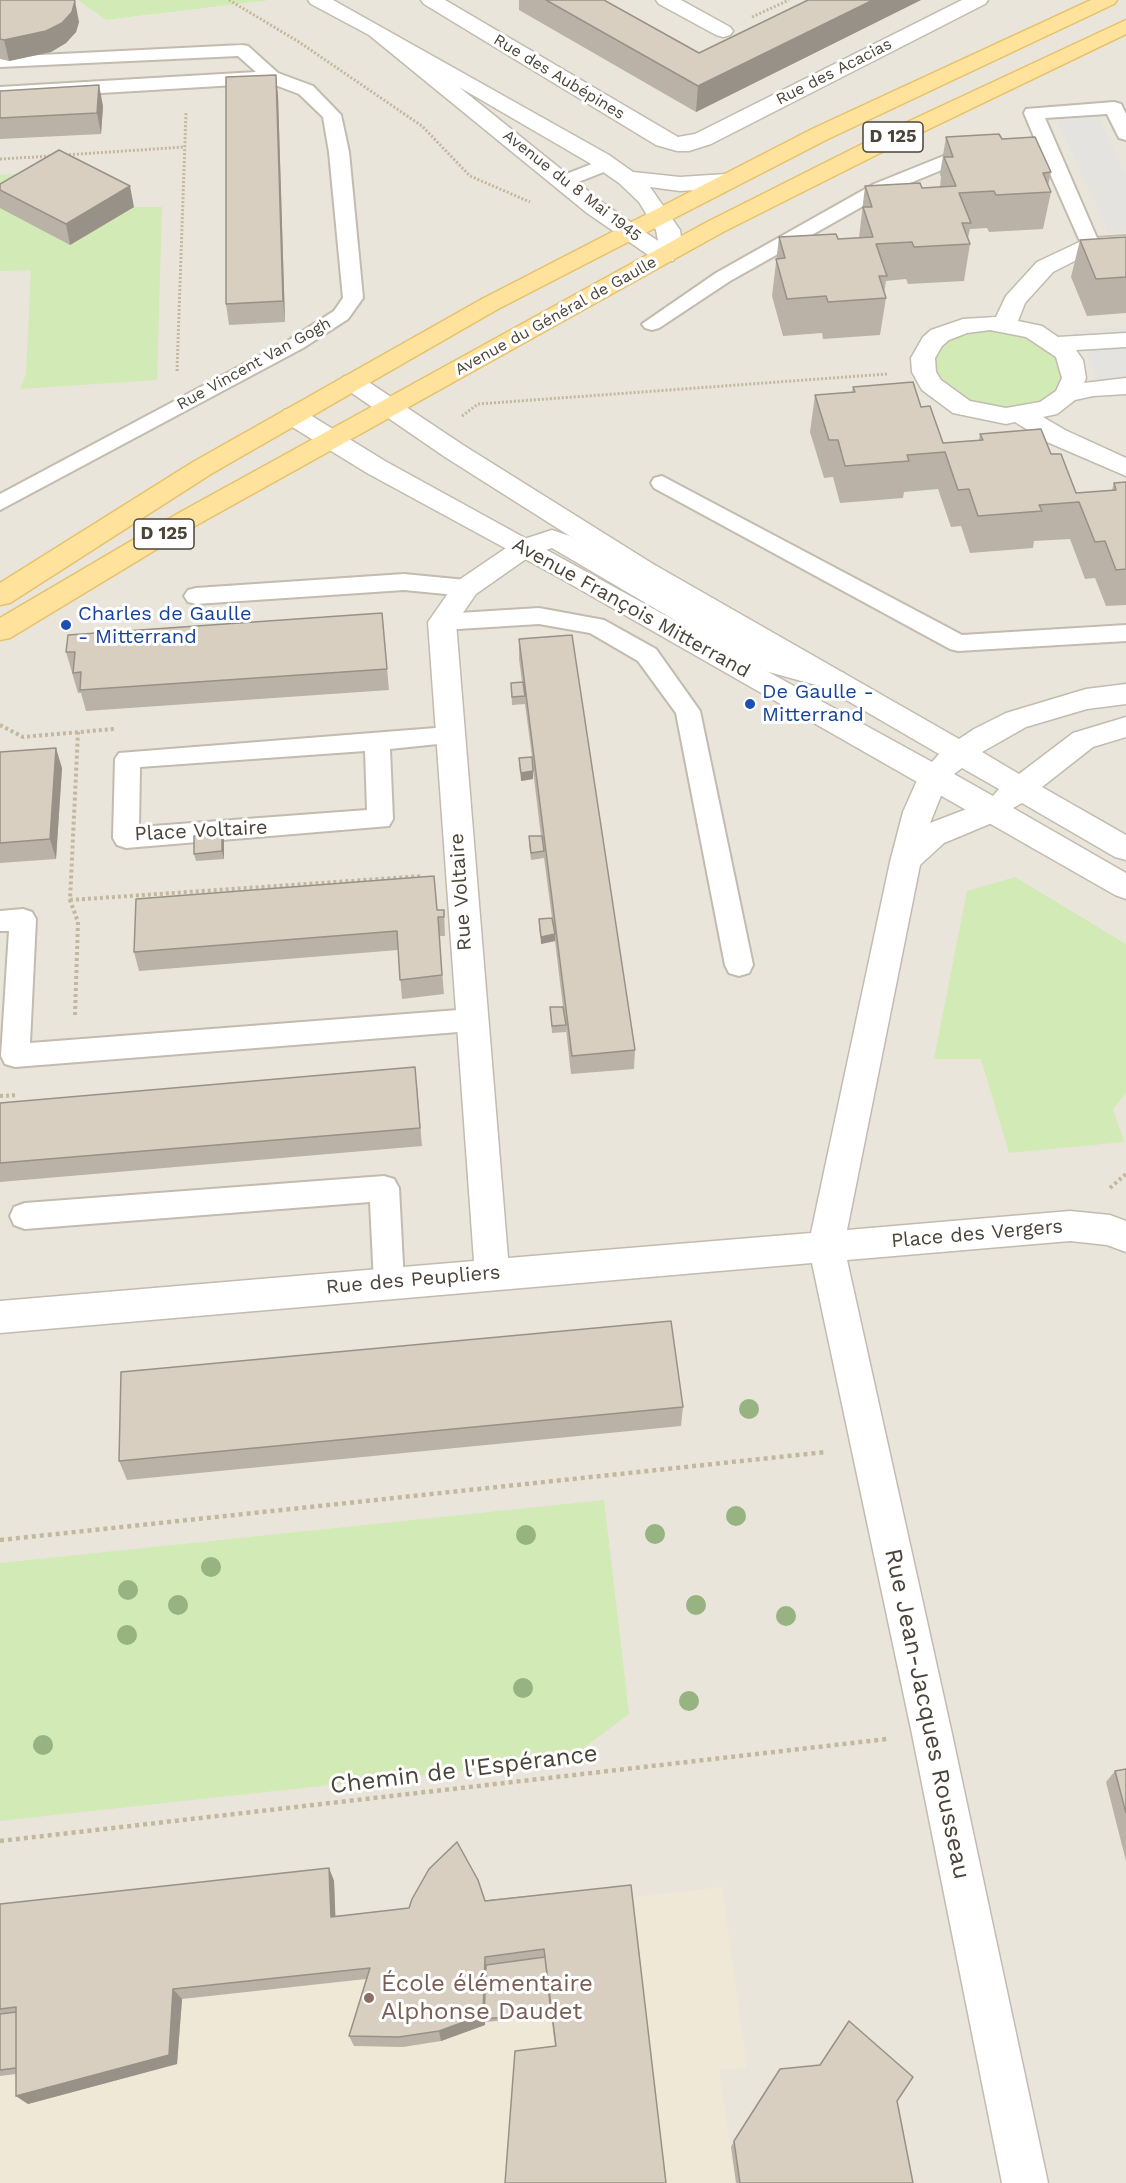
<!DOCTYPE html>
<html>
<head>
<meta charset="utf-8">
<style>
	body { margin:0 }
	canvas { display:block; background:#f6f3ec }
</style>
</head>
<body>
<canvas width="1126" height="2183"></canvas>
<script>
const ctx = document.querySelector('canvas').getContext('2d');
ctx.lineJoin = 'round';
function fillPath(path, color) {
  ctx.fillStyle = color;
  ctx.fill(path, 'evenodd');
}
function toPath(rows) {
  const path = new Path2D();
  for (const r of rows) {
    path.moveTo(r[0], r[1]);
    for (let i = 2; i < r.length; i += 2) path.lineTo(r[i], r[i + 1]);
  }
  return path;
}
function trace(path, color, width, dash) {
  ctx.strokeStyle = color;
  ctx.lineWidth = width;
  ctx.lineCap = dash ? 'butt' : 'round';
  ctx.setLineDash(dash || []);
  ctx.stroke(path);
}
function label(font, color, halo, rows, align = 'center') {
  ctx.font = font + ' "Work Sans",sans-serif';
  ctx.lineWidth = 6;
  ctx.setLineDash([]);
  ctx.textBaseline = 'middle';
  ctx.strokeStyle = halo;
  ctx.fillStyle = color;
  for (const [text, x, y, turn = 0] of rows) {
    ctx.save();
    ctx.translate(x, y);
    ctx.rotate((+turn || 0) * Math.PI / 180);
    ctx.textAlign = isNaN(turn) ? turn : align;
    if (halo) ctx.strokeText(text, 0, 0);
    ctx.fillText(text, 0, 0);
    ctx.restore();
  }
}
const residential = toPath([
	[0,0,77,0,106,20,272,0,1126,0,1126,2183,0,2183]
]);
const education = toPath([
	[334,1881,336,1929,484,1905,629,1898,722,1887,747,2068,719,2070,736,2183,0,2183,0,1921]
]);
const green = toPath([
	[77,0,272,0,106,20],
	[64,171,134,207,162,207,157,380,20,389,26,374,31,270,0,271,0,175],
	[963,326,1045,337,1074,378,1022,415,940,394,926,350],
	[1015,877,1126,944,1126,1093,1113,1109,1124,1142,1009,1153,981,1059,934,1059,967,891],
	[604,1500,629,1714,569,1759,0,1821,0,1563]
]);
const parking = toPath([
	[1098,117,1126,176,1126,232,1109,233,1057,120],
	[1126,327,1126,334,1075,337,1073,330],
	[1126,347,1126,378,1098,380,1085,349]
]);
const pathFar2 = toPath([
	[229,0,299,42,422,126,470,176,530,202],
	[752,17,789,0],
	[65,155,184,147],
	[0,159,52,156],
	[177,371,186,112],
	[462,416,478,404,887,374]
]);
const pathFar1 = toPath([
	[0,725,23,737,114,729],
	[70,900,423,876],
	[75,1015,78,922,70,900,78,732],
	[0,1096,18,1095],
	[1110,1188,1126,1174]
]);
const path = toPath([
	[0,1540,826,1452],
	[0,1841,887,1739]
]);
const service = toPath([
	[242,45,248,46,278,73,313,86,341,115,349,152,363,298,348,319,303,348,0,510,0,494,289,340,334,311,343,298,329,152,323,117,299,94,270,83,0,99,0,87,256,72,238,56,0,67,0,57,242,45],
	[1114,102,1121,104,1126,114,1126,140,1119,138,1107,114,1045,118,1097,238,1126,236,1126,248,1083,248,1044,160,949,167,888,192,730,281,659,328,652,330,645,328,642,324,716,273,874,184,946,155,1039,149,1024,113,1026,109,1114,102],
	[607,158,617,164,614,168,563,188,553,182,556,178,607,158],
	[662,476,962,635,1126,625,1126,641,958,651,950,649,654,488,651,483,654,478,662,476],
	[404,574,466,580,474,582,478,588,474,594,466,596,404,590,196,604,188,602,184,596,188,590,196,588,404,574],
	[539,608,604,620,656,649,700,711,753,965,749,973,739,976,729,973,725,965,676,713,638,661,590,633,539,624,442,630,434,628,430,622,434,616,442,614,539,608],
	[448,727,457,730,460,736,457,742,390,749,393,819,389,826,126,848,117,845,113,838,115,759,119,753,448,727],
	[365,751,367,810,139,827,140,767,365,751],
	[23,909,32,912,36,919,30,1043,471,1009,481,1012,485,1020,481,1028,471,1031,15,1067,5,1064,1,1056,9,931,0,931,0,911,23,909],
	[384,1176,394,1179,399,1188,404,1283,400,1292,389,1296,378,1292,374,1283,370,1202,25,1229,14,1225,10,1216,14,1207,25,1203,384,1176]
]);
const minor = toPath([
	[421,0,445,0,678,137,695,134,962,0,988,0,985,4,711,144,689,151,677,151,656,145,424,4,421,0],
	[656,0,681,0,730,27,733,31,730,35,723,37,716,35,659,4,656,0],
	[1090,237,1098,239,1102,244,1098,249,1053,272,1025,303,1018,321,1042,326,1058,337,1126,333,1126,347,1076,350,1083,360,1086,378,1084,383,1126,378,1126,394,1093,396,1075,400,1057,414,1043,417,1065,430,1126,458,1126,476,1047,442,1015,422,1006,424,953,413,922,390,912,372,911,358,923,337,931,330,963,319,996,317,1006,296,1037,262,1090,237],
	[990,330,1026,337,1056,357,1062,378,1056,391,1040,402,1006,408,970,401,941,380,936,372,935,358,942,346,949,340,967,333,990,330],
	[552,530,570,536,777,655,844,673,848,680,844,687,834,690,758,669,552,548,533,554,476,594,456,623,508,1258,811,1233,890,862,903,812,919,776,924,768,934,765,944,768,949,776,930,823,993,799,1004,802,1008,810,1004,818,944,843,920,865,847,1230,1070,1211,1110,1215,1126,1221,1126,1252,1107,1245,1070,1241,847,1260,952,1734,1048,2183,1002,2183,912,1734,812,1263,0,1333,0,1301,474,1261,428,622,456,582,515,542,552,530]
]);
const tertiary = toPath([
	[308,0,333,0,609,155,633,172,680,177,726,174,734,176,737,181,734,186,726,188,680,191,650,187,680,230,682,245,673,261,657,261,587,213,369,35,311,4,308,0],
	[459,87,593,165,619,183,639,202,656,230,658,241,603,203,459,87],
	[352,374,361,377,463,445,653,564,959,739,974,729,1006,713,1086,689,1126,684,1126,704,1087,709,1026,727,982,752,1019,774,1073,733,1126,717,1126,737,1093,747,1042,787,1126,835,1126,860,1115,857,1022,803,1013,808,1126,873,1126,899,1115,895,560,578,367,473,284,422,280,416,284,410,293,408,302,410,385,461,932,762,939,754,633,576,445,457,343,387,340,382,343,377,352,374],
	[962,768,999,789,993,796,954,774,962,768]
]);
const primary = toPath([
	[1091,0,1117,0,1114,4,828,139,498,309,211,474,10,603,0,605,0,583,193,462,482,299,812,129,1091,0],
	[1126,20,1126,34,902,142,723,232,195,526,10,638,0,640,0,618,177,514,707,222,886,132,1126,20]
]);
const trees = [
	[749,1409],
	[736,1516],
	[655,1534],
	[526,1535],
	[211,1567],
	[128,1590],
	[178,1605],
	[696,1605],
	[786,1616],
	[127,1635],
	[523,1688],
	[689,1701],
	[43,1745]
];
const wall = toPath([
	[0,0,79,22,76,32,66,43,51,52,9,61,0,59],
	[519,0,604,0,699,53,808,0,921,0,696,112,519,10],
	[0,91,103,106,101,134,0,139],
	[278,95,285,322,229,325,226,304],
	[946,137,1002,139,1051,172,1048,186,1051,192,1043,229,989,232,987,228,970,229,968,238,970,244,964,281,908,284,906,279,886,281,884,293,886,298,880,335,823,339,822,333,783,336,772,296,779,237,838,239,859,238,865,186,922,188,940,187,941,177,940,174],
	[0,184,134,207,70,245,0,208],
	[1126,237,1126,313,1087,316,1071,277,1080,240],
	[853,387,921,407,943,443,979,440,980,434,1051,454,1076,493,1112,490,1114,483,1126,482,1126,605,1106,606,1095,578,1085,579,1070,539,1034,541,1033,548,970,553,961,526,951,527,938,489,904,492,903,498,840,503,833,477,824,478,810,432,815,395,852,392],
	[382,613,389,690,86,711,81,693,78,693,66,652],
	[519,639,635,1050,634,1069,571,1074,566,1029,566,1032,552,1033,550,1007,563,1007,555,941,541,944,539,926,539,919,552,918,544,858,531,860,529,844,529,836,541,836,532,762,533,779,521,781,519,765,519,758,532,757,525,704,512,705,511,683,522,682,519,659],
	[0,752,62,768,56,859,0,863],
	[224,840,224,859,196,861,194,854],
	[437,910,444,910,445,936,439,936,444,994,402,999,398,950,139,971,134,952],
	[417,1086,422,1146,0,1182,0,1103],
	[683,1407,681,1426,127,1480,119,1461],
	[1126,1769,1126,1861,1106,1782,1115,1771],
	[329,1868,334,1881,335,1916,631,1885,666,2183,555,2046,551,2014,551,2016,485,2022,485,2025,441,2041,403,2047,354,2046,349,2036,366,1979,182,1999,177,2064,28,2104,16,2096,16,2074,0,2076,0,1904],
	[897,2101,913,2183,736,2183,731,2147,734,2141]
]);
const shadedWall = toPath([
	[873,0,921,0,696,112,698,86],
	[75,1,79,22,76,32,66,43,51,52,9,61,4,40],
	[276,75,278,95,285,322,283,301],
	[99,85,103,106,101,134,97,113],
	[130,186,134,207,70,245,66,224],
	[56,748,62,768,56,859,50,839],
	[533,771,533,779,521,781,521,773],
	[222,833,224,840,224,859,222,851],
	[555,934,555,941,541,944,541,937],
	[329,1868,334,1881,336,1929,331,1917],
	[485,1957,486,1968,485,2025,441,2041,439,2031],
	[173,1989,182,1999,177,2064,28,2104,16,2096]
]);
const building = toPath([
	[0,0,74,0,75,1,72,12,62,23,46,31,4,40,0,39,0,0],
	[546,0,604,0,699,53,808,0,873,0,698,86,546,0],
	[276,75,283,301,226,304,226,77,276,75],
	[99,85,97,113,0,118,0,91,99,85],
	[999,134,1002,139,1035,137,1051,172,1043,173,1051,192,996,195,994,191,959,193,971,223,962,223,970,244,914,247,912,242,876,244,887,276,879,276,886,298,828,302,826,296,787,299,776,259,785,258,779,237,836,234,838,239,873,237,863,207,872,207,865,186,920,183,922,188,956,186,944,157,953,157,946,137,999,134],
	[59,150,130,186,66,224,0,190,0,184,59,150],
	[1126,237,1126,277,1096,279,1080,240,1126,237],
	[913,382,921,407,930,406,943,443,983,440,980,434,1041,429,1051,454,1061,454,1076,493,1116,490,1114,483,1126,482,1126,569,1116,570,1105,541,1095,542,1079,502,1039,505,1042,511,978,516,969,489,958,490,945,452,907,455,909,461,845,466,838,440,829,440,815,395,855,392,853,387,913,382],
	[382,613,387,669,80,690,81,672,73,673,75,652,66,652,68,635,382,613],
	[572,635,635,1050,572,1056,519,639,572,635],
	[523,682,525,696,512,697,511,683,523,682],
	[56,748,50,839,0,843,0,752,56,748],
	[532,757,533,771,521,773,519,758,532,757],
	[222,833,222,851,194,854,194,836,222,833],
	[529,836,542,836,544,851,531,853,529,836],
	[434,876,437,910,444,910,444,917,438,917,442,975,400,980,397,931,134,952,136,899,434,876],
	[552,918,555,934,541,937,539,919,552,918],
	[550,1007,563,1007,566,1025,552,1026,550,1007],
	[415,1067,420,1128,0,1163,0,1103,415,1067],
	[671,1321,683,1407,119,1461,121,1372,671,1321],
	[1126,1769,1126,1813,1115,1771,1126,1769],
	[457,1842,478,1880,485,1901,631,1885,666,2183,505,2183,515,2051,556,2046,544,1949,485,1957,483,2015,439,2031,399,2037,349,2036,370,1968,173,1989,169,2055,16,2096,16,2007,0,2009,0,1904,329,1868,331,1917,409,1908,412,1899,429,1869,457,1842],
	[545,1957,551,2013,484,2019,486,1965,545,1957],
	[16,2012,16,2068,0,2070,0,2014,16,2012],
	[849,2021,913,2077,897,2101,913,2183,740,2183,734,2141,780,2069,820,2065,849,2021]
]);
const markers = [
	[66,625,6,"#1a4fb4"],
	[750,704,6,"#1a4fb4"],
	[369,1998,6,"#8d6e63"]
];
const farStreetnames = [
	["Rue des Acacias",834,72,-27],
	["Rue des Aubépines",559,77,31],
	["Avenue du 8 Mai 1945",572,186,38],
	["Avenue du Général de Gaulle",556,316,-29],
	["Rue Vincent Van Gogh",254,364,-29]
];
const shields = [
	[893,137,60],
	[164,534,60]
];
const shieldNames = [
	["D 125",893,137],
	["D 125",164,534]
];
const streetNames = [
	["Avenue François Mitterrand",631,608,29],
	["Place Voltaire",201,831,-3],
	["Rue Voltaire",461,892,-94],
	["Place des Vergers",977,1234,-5],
	["Rue des Peupliers",413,1280,-5]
];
const transitNames = [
	["Charles de Gaulle",78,614],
	["- Mitterrand",78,637],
	["De Gaulle -",762,692],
	["Mitterrand",762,715]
];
const nearStreetnames = [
	["Rue Jean-Jacques Rousseau",927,1714,78],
	["Chemin de l'Espérance",464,1770,-7]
];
const nearEducationnames = [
	["École élémentaire",381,1984],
	["Alphonse Daudet",381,2012]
];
fillPath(residential, '#eae5da');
fillPath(education, '#efe8d6');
fillPath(green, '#d2eab5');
fillPath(parking, '#e5e3e0');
trace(service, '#c2bbae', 4);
trace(minor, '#c2bbae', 3);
trace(tertiary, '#c2bbae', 3);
trace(primary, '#e6c16a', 3);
trace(pathFar2, '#c4b79f', 3, [2, 2]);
trace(pathFar1, '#c4b79f', 4, [3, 3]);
trace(path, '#c4b79f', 4.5, [4, 4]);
fillPath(service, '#fff');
fillPath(minor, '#fff');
fillPath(tertiary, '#fff');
fillPath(primary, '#ffe39c');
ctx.fillStyle = '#97b381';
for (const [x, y] of trees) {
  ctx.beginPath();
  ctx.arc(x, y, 10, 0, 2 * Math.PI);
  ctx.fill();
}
fillPath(wall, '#bab2a6');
fillPath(shadedWall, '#979187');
fillPath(building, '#d8cfc1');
trace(building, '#979187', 1.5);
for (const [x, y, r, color] of markers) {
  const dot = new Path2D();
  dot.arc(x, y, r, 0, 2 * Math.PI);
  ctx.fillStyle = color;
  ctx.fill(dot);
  trace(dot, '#fff', 2);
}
label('16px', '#4b4439', '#fff', farStreetnames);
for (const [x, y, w] of shields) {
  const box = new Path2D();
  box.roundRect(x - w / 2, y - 15, w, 30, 4.5);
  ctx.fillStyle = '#fff';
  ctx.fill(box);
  trace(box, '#4b4439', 1.5);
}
label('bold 18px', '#4b4439', null, shieldNames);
label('20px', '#4b4439', '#fff', streetNames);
label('20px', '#164399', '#fff', transitNames, 'left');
label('24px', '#4b4439', '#fff', nearStreetnames);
label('24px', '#785e54', '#fff', nearEducationnames, 'left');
</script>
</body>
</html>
